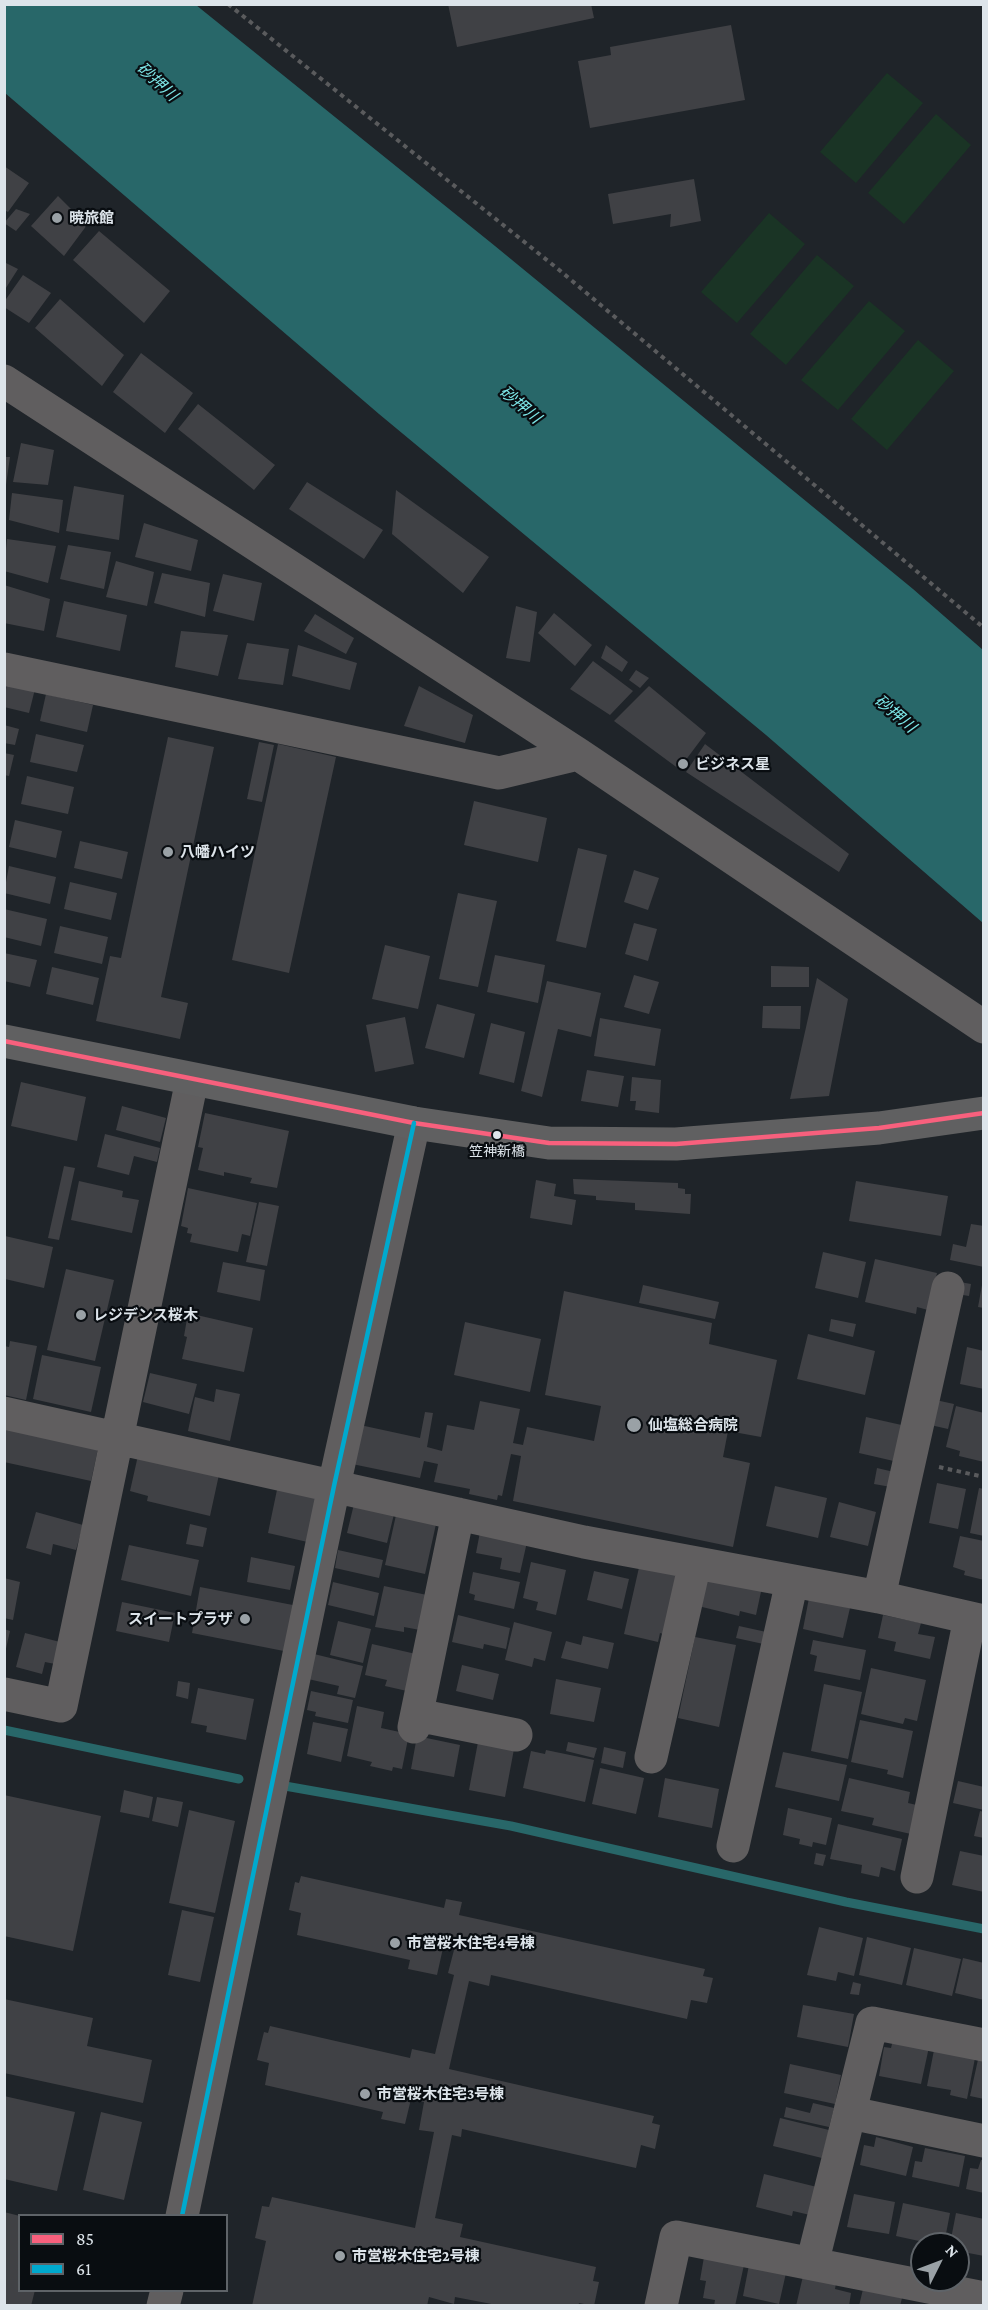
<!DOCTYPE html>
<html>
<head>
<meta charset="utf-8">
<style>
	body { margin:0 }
	#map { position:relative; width:988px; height:2310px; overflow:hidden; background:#1f2429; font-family:"Crimson Pro",serif }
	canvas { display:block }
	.frame { position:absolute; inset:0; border:6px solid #dde4ea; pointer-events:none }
	.legend { position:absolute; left:18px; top:2214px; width:210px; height:78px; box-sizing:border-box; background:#090d11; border:2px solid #5e6368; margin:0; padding:8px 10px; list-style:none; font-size:18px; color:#dde4ea }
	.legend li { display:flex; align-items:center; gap:12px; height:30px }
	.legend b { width:30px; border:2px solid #5e6368 }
	.north { position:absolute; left:910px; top:2232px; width:60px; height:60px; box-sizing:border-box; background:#090d11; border:2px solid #5e6368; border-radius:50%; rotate:48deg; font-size:16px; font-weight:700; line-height:24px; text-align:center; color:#dde4ea }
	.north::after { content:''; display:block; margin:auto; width:21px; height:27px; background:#9aa1a6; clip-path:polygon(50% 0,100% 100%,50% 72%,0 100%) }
</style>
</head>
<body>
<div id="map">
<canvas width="988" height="2310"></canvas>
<div class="frame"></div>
<ul class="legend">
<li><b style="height:8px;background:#f8607d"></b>85</li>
<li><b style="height:8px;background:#00a9ce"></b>61</li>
</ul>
<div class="north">N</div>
</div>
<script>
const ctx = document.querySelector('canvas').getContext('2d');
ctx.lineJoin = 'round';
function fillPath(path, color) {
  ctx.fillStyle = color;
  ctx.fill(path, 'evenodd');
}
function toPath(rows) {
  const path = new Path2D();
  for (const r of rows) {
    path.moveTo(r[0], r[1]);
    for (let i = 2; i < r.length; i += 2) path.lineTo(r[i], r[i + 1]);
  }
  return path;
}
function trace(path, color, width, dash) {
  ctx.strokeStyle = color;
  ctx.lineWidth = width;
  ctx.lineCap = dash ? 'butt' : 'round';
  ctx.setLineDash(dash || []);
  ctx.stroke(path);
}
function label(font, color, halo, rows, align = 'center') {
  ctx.font = font + ' "Crimson Pro","Noto Sans JP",serif';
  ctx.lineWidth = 4.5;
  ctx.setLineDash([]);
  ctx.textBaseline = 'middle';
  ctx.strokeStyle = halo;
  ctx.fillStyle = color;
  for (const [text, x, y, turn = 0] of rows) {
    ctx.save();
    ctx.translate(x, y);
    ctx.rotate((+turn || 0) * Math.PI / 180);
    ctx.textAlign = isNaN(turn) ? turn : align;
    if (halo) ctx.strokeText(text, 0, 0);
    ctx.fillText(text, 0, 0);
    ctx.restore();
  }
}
const green = toPath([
	[887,73,923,103,856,183,820,152],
	[936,114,971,145,904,224,868,193],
	[769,213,805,244,737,323,701,292],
	[817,255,854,286,786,365,750,334],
	[869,301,905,331,838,410,801,380],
	[918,340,954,371,887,450,851,419]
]);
const water = toPath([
	[5,4,196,5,495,246,913,589,983,650,983,923,766,735,379,414,5,93]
]);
const stream = toPath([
	[4,1730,239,1779],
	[285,1786,511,1826,846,1902,984,1929]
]);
const building = toPath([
	[448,4,591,4,594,18,457,47],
	[731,25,745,100,590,128,578,61,611,55,610,47],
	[4,166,29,183,8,212,4,210],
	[694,179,701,221,670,227,671,214,613,224,608,194],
	[58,196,87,225,64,256,31,226],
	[16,209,30,214,16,231,4,223],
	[99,231,170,291,144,323,73,260],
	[4,262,18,269,4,291],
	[23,275,51,293,29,323,4,307,4,302],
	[60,299,124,355,102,386,35,328],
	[141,353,193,393,165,433,113,392],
	[198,404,275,465,254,490,178,429],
	[21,443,54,450,48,485,13,482],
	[4,457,10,457,6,485,4,485],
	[307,482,383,530,364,559,289,509],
	[74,486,124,495,119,540,66,531],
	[396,490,489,557,463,593,392,534],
	[12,493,63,500,59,533,9,520],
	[144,523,198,540,191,571,135,557],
	[7,539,56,546,48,583,4,571],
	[68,545,111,552,104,589,60,579],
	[116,561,154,572,147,606,106,597],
	[162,573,210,583,205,617,154,603],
	[223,574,262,583,254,621,213,611],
	[4,585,50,599,44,631,4,623],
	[64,601,127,615,120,651,56,637],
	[516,606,537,612,530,662,506,658],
	[554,613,592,645,575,666,538,633],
	[315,614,354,638,346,654,304,631],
	[181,631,228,635,218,676,175,667],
	[247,643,289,649,283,685,238,679],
	[298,645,357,663,350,690,292,676],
	[606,645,628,662,622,672,601,658],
	[593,661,633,691,610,715,570,689],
	[636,670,649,678,640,688,629,680],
	[7,681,35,689,29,713,4,707],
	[419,686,473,715,465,743,404,726],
	[649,686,706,733,679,769,614,721],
	[46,694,93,705,87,732,40,721],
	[4,725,19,729,15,745,4,743],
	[36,734,84,745,77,772,30,762],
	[168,737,214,747,161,997,188,1003,180,1039,96,1021,110,956,121,958],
	[259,742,274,745,262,802,247,799],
	[278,744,336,757,289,973,232,960],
	[705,744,849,854,839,872,686,772],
	[4,753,14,755,9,776,4,775],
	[27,776,74,787,68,814,21,804],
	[474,801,547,818,538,862,464,845],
	[15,820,62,831,56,858,9,847],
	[80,841,128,852,122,879,74,868],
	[578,848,607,855,586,948,556,941],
	[9,866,56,877,50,904,4,893],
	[634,870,659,878,648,910,624,902],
	[70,882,117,893,111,920,64,909],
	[458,893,497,901,478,987,439,979],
	[4,909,47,919,41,946,4,937],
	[634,923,657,929,648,961,625,954],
	[60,926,108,937,102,964,54,953],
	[385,945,430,956,418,1009,372,999],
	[4,953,37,960,30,987,4,981],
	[495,955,545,965,538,1003,487,992],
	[771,966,809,967,809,987,771,987],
	[52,967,99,978,93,1005,46,994],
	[634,975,659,982,649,1014,624,1007],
	[817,978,848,999,829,1096,790,1099],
	[547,981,601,993,591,1037,558,1029,542,1097,521,1091],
	[437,1004,475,1014,464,1058,425,1048],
	[763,1006,801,1006,800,1029,762,1028],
	[405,1017,414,1064,375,1072,366,1025],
	[600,1018,661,1029,655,1066,594,1056],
	[491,1023,525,1032,514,1083,479,1074],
	[587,1070,624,1076,618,1107,581,1101],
	[632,1077,661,1080,659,1113,635,1110,636,1101,630,1101],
	[21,1082,86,1097,77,1141,11,1126],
	[122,1106,166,1118,160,1142,116,1130],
	[205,1113,289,1131,277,1188,250,1183,252,1178,224,1172,224,1176,198,1170,203,1148,198,1147],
	[105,1134,160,1148,157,1162,134,1156,129,1175,97,1167],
	[64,1166,75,1168,59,1240,48,1238],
	[573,1179,678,1183,678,1188,685,1189,685,1194,691,1194,690,1214,635,1210,635,1203,596,1200,596,1196,574,1194],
	[536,1180,556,1184,554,1196,576,1200,572,1225,530,1218],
	[79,1181,123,1191,122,1197,139,1200,132,1233,71,1220],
	[856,1181,948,1196,941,1236,849,1221],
	[188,1188,257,1203,250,1236,242,1234,238,1252,190,1242,192,1234,187,1233,188,1228,181,1226],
	[259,1202,279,1206,267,1266,246,1262],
	[971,1224,984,1226,984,1267,950,1260,953,1244,966,1247],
	[5,1236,53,1247,44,1288,5,1279],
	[823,1252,866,1262,858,1298,815,1288],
	[875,1259,937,1273,928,1310,917,1307,916,1314,865,1302],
	[223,1262,265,1270,260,1301,217,1292],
	[66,1269,114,1280,95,1361,47,1350],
	[960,1282,971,1284,969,1296,957,1294],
	[643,1285,719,1302,715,1319,639,1303],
	[982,1285,984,1285,984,1308,978,1307],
	[564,1291,712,1323,709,1344,777,1360,761,1437,728,1431,723,1457,750,1463,733,1547,513,1501,521,1456,511,1454,502,1496,498,1495,497,1500,469,1494,470,1489,434,1482,438,1464,424,1461,420,1478,352,1464,360,1425,420,1438,425,1412,433,1413,427,1447,442,1451,447,1425,474,1430,480,1401,520,1409,513,1443,523,1445,527,1427,594,1441,601,1406,545,1395],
	[188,1313,253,1328,244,1372,182,1359,187,1337,184,1336],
	[831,1319,856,1324,853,1337,829,1331],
	[465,1322,541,1339,530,1392,454,1375],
	[808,1334,875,1351,865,1395,797,1379],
	[10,1341,37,1346,26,1400,4,1395,4,1346,9,1347],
	[967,1347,984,1351,984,1389,960,1384],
	[42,1355,101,1367,91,1412,33,1399],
	[150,1373,197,1384,189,1414,143,1402],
	[216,1389,240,1394,230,1441,188,1431,195,1397,214,1402],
	[931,1399,954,1404,948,1429,926,1424],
	[956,1406,984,1413,984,1462,959,1456,960,1451,946,1447],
	[866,1417,906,1426,898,1462,859,1453],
	[4,1424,99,1444,91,1481,4,1462],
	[139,1451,220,1470,210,1516,147,1501,148,1496,130,1491],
	[877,1468,894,1472,891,1487,874,1484],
	[937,1483,966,1489,958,1529,929,1523],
	[278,1485,322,1495,312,1543,268,1533],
	[775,1486,827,1498,818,1538,766,1526],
	[979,1488,984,1489,984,1536,970,1533],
	[839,1502,876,1512,868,1546,830,1537],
	[354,1504,394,1514,387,1543,347,1533],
	[36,1512,83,1525,76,1550,53,1544,51,1555,26,1548],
	[396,1515,436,1524,425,1574,385,1565],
	[190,1524,207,1528,203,1547,186,1544],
	[480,1532,527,1542,520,1573,500,1569,502,1558,476,1553],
	[960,1536,984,1541,984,1580,964,1575,965,1571,953,1567],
	[129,1545,199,1560,191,1596,121,1580],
	[338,1550,383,1560,379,1578,335,1568],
	[251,1557,295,1566,290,1590,247,1582],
	[531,1562,566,1570,556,1615,536,1610,538,1602,523,1598],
	[640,1563,680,1573,666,1635,660,1633,658,1642,624,1634],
	[594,1571,629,1579,622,1609,587,1600],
	[473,1572,520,1582,514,1609,474,1600,475,1595,469,1593],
	[701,1572,762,1587,756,1615,740,1611,739,1616,694,1605],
	[4,1578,20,1582,13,1620,4,1618],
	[333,1582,379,1593,374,1616,328,1605],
	[384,1586,427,1595,420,1630,404,1627,404,1632,375,1627],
	[200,1587,298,1606,289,1652,192,1633],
	[809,1598,850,1608,843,1638,803,1629],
	[122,1602,175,1613,169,1642,116,1631],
	[458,1615,510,1628,506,1649,484,1644,483,1649,452,1642],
	[883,1615,921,1623,918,1634,935,1637,930,1659,894,1651,896,1642,878,1638],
	[338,1621,371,1629,363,1663,330,1655],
	[514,1622,552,1632,545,1661,534,1658,532,1667,505,1660],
	[739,1626,771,1633,768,1645,736,1638],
	[4,1629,10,1631,5,1653,4,1653],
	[25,1633,60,1642,55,1664,45,1662,42,1674,16,1667],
	[583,1636,614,1643,608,1669,561,1658,566,1641,581,1645],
	[695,1637,736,1645,719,1727,678,1718],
	[813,1640,866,1650,860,1680,814,1671,817,1656,810,1654],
	[372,1644,416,1654,407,1691,385,1686,387,1680,365,1675],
	[314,1654,363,1666,355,1698,337,1694,339,1686,308,1679],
	[462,1665,499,1674,493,1700,456,1691],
	[871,1668,926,1680,917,1721,905,1718,903,1724,861,1714],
	[556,1679,601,1688,594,1722,550,1714],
	[178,1681,190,1683,188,1699,176,1696],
	[824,1684,862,1692,848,1759,811,1751],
	[198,1688,254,1699,246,1740,206,1732,207,1726,191,1723],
	[311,1691,353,1700,348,1723,315,1716,316,1712,307,1710],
	[357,1706,384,1712,381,1728,409,1734,402,1769,393,1767,392,1771,370,1766,372,1762,347,1756],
	[860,1720,913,1731,903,1778,887,1774,888,1770,851,1762],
	[313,1722,348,1729,341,1762,307,1754],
	[417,1736,460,1745,454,1777,411,1769],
	[478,1742,514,1749,505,1797,469,1790],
	[568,1742,597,1748,594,1758,566,1751],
	[604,1747,626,1752,623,1768,601,1763],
	[546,1750,594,1760,585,1802,523,1788,531,1751,545,1754],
	[783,1752,847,1765,839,1801,775,1787],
	[600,1768,644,1778,636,1814,592,1804],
	[665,1778,719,1789,712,1828,658,1817],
	[849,1778,910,1792,908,1803,921,1806,915,1835,872,1825,874,1818,841,1811],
	[958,1781,984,1787,984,1810,953,1803],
	[124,1790,153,1797,149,1818,120,1812],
	[4,1795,101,1816,73,1951,4,1936],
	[157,1797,183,1802,178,1827,152,1821],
	[788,1808,832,1818,826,1845,813,1842,812,1847,799,1844,800,1839,783,1835],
	[189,1810,235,1821,215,1913,169,1903],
	[980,1811,984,1812,984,1838,974,1836],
	[838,1824,902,1839,895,1871,881,1867,879,1877,861,1873,862,1865,830,1859],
	[960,1851,984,1856,984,1892,952,1885],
	[816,1853,826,1855,823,1866,814,1864],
	[301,1876,444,1908,446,1899,462,1902,459,1915,705,1969,703,1976,713,1978,707,2003,691,2000,687,2019,491,1975,489,1986,469,1981,449,2069,654,2116,652,2123,660,2125,655,2149,641,2145,636,2168,462,2129,461,2137,452,2135,435,2218,463,2224,460,2237,596,2267,593,2281,599,2282,594,2306,579,2303,578,2306,502,2306,455,2297,454,2304,429,2297,427,2306,252,2306,266,2241,255,2238,262,2206,269,2207,272,2197,415,2228,434,2132,419,2130,424,2102,411,2099,405,2124,381,2119,383,2112,265,2085,269,2063,257,2060,264,2032,268,2033,270,2026,410,2058,412,2049,435,2054,454,1975,448,1973,454,1950,443,1948,437,1975,408,1969,410,1960,297,1935,301,1913,289,1910,295,1882,299,1883],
	[182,1910,214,1917,200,1982,168,1975],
	[819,1927,863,1938,854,1976,838,1972,836,1981,807,1975],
	[867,1937,911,1948,902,1985,859,1975],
	[914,1948,961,1959,952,1996,906,1985],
	[963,1958,984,1963,984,2000,955,1993],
	[853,1982,861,1984,859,1995,850,1994],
	[4,1999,93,2018,87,2046,152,2060,143,2103,4,2073],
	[803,2005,854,2014,848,2047,797,2037],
	[893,2040,929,2047,921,2084,879,2076,884,2047,891,2048],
	[934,2050,975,2058,967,2099,950,2095,951,2090,927,2086],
	[979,2055,984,2056,984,2099,970,2096],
	[790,2064,841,2075,835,2104,784,2093],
	[4,2096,75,2112,57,2191,4,2179],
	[813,2103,834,2108,829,2127,784,2117,786,2107,810,2113],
	[101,2112,142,2122,124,2200,83,2190],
	[780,2118,829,2130,822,2158,773,2146],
	[876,2137,913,2147,906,2176,860,2165,864,2145,874,2147],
	[925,2148,965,2156,959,2187,912,2177,915,2161,922,2162],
	[981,2160,984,2160,984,2193,966,2189,970,2168,978,2169],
	[764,2174,817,2187,810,2215,793,2211,792,2216,756,2207],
	[854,2194,895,2202,889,2234,847,2227],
	[903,2203,950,2213,944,2244,933,2244,896,2236],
	[4,2212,20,2216,20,2290,35,2290,31,2306,4,2306],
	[956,2213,984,2219,984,2256,958,2251,958,2244,950,2244],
	[704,2257,744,2265,735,2306,714,2306,715,2300,703,2298,706,2281,700,2280],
	[749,2265,786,2273,779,2304,743,2296],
	[803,2276,836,2283,835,2289,851,2293,849,2306,796,2306],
	[863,2289,902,2298,900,2306,859,2306]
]);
const path = toPath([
	[228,4,558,269,984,628],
	[939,1467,984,1477]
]);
const minor = toPath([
	[4,381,578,754,984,1027],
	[4,669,499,773,578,754],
	[4,1413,584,1542,879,1597,984,1621],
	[879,1597,948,1288],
	[4,1694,61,1706,192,1080],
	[417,1715,516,1735],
	[414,1727,458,1514],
	[651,1757,695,1563],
	[733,1846,792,1581],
	[917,1877,970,1618],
	[851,2113,984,2141],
	[182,2216,334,1486,414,1123],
	[812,2264,872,2023,984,2045],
	[163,2306,167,2290],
	[661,2306,676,2237,984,2298]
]);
const major = toPath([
	[4,1041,414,1123,549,1143,676,1144,879,1128,984,1113]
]);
const bus1 = toPath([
	[4,1041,414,1123,549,1143,676,1144,879,1128,984,1113]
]);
const bus2 = toPath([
	[182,2216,334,1486,414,1123]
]);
const markers = [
	[57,218,6,"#9aa1a6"],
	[683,764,6,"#9aa1a6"],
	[168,852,6,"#9aa1a6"],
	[497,1135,5,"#dde4ea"],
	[81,1315,6,"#9aa1a6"],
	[634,1425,8,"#9aa1a6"],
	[245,1619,6,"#9aa1a6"],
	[395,1943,6,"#9aa1a6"],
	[365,2094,6,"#9aa1a6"],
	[340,2256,6,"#9aa1a6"]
];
const busNames = [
	["笠神新橋",497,1152]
];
const poiNames = [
	["暁旅館",69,218],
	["ビジネス星",695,764],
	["八幡ハイツ",180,852],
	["レジデンス桜木",93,1315],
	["仙塩総合病院",648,1425],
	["スイートプラザ",233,1619,"right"],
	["市営桜木住宅4号棟",407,1943],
	["市営桜木住宅3号棟",377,2094],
	["市営桜木住宅2号棟",352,2256]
];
const waterNames = [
	["砂押川",157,82,42],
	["砂押川",520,405,40],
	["砂押川",895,714,40]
];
fillPath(green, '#1a3425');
fillPath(water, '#286769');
trace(stream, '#286769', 9);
fillPath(building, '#404145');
trace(path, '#5a5b5d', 4, [4.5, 4.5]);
trace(minor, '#605e5f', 33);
trace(major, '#606061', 33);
trace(bus1, '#f8607d', 4.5);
trace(bus2, '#00a9ce', 4.5);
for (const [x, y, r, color] of markers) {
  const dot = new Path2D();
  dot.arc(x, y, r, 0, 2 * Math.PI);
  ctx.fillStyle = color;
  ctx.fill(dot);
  trace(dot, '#090d11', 2);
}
label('14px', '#dde4ea', '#090d11', busNames);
label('bold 15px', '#dde4ea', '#090d11', poiNames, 'left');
label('italic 16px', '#7de7e8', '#090d11', waterNames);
</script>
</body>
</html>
